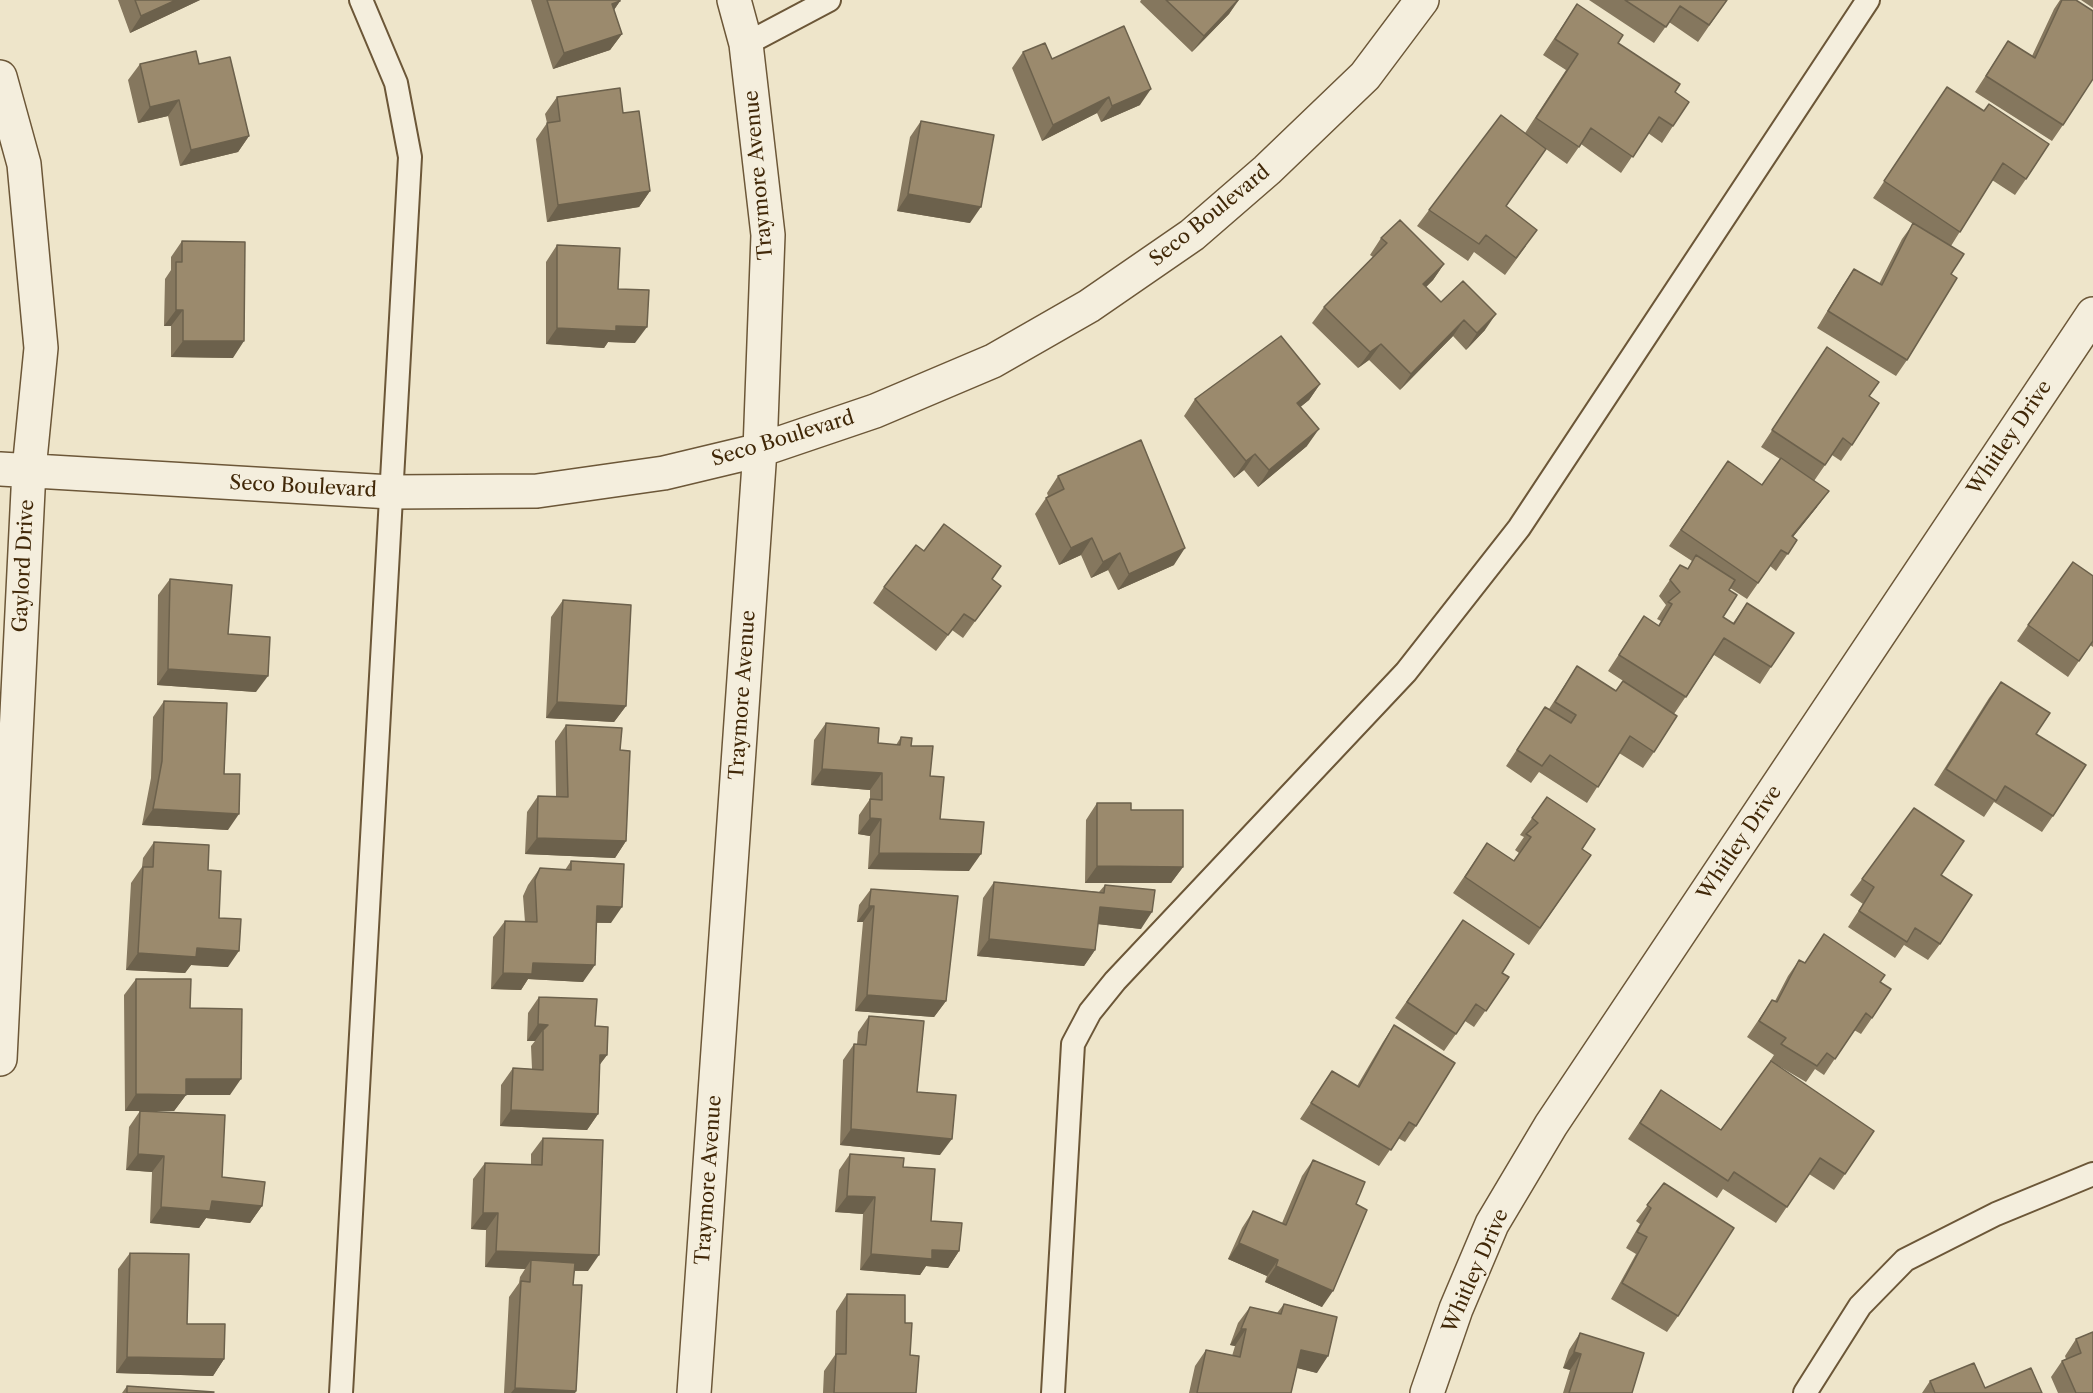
<!DOCTYPE html>
<html>
<head>
<meta charset="utf-8">
<style>
	body { margin:0 }
	canvas { display:block; background:#eee5ca }
</style>
</head>
<body>
<canvas width="2093" height="1393"></canvas>
<script>
const ctx = document.querySelector('canvas').getContext('2d');
ctx.lineJoin = 'round';
function toPath(rows) {
  const path = new Path2D();
  for (const r of rows) {
    path.moveTo(r[0], r[1]);
    for (let i = 2; i < r.length; i += 2) path.lineTo(r[i], r[i + 1]);
  }
  return path;
}
function trace(path, color, width, dash) {
  ctx.strokeStyle = color;
  ctx.lineWidth = width;
  ctx.lineCap = dash ? 'butt' : 'round';
  ctx.setLineDash(dash || []);
  ctx.stroke(path);
}
function fillPath(path, color) {
  ctx.fillStyle = color;
  ctx.fill(path, 'evenodd');
}
function label(font, color, halo, rows, align = 'center') {
  ctx.font = font + ' "Libre Caslon Text",serif';
  ctx.lineWidth = 4.5;
  ctx.setLineDash([]);
  ctx.textBaseline = 'middle';
  ctx.strokeStyle = halo;
  ctx.fillStyle = color;
  for (const [text, x, y, turn = 0] of rows) {
    ctx.save();
    ctx.translate(x, y);
    ctx.rotate((+turn || 0) * Math.PI / 180);
    ctx.textAlign = isNaN(turn) ? turn : align;
    if (halo) ctx.strokeText(text, 0, 0);
    ctx.fillText(text, 0, 0);
    ctx.restore();
  }
}
const lane = toPath([
	[746,44,829,0],
	[341,1393,410,157,396,83,361,0],
	[1053,1393,1073,1044,1090,1012,1115,981,1406,672,1519,528,1868,0],
	[1805,1393,1860,1306,1905,1260,1996,1214,2093,1174]
]);
const street = toPath([
	[0,77,24,164,41,348,29,470,0,1059],
	[0,469,391,492,537,491,664,473,760,450,875,411,993,361,1089,306,1192,235,1267,170,1365,76,1422,0],
	[694,1393,760,450,768,235,746,44,734,0],
	[1427,1393,1456,1309,1492,1224,1551,1125,2093,314]
]);
const wall = toPath([
	[118,0,200,0,130,33],
	[531,0,620,0,620,1,614,10,622,34,610,50,553,69],
	[1141,0,1239,0,1229,14,1192,52,1140,2],
	[1589,0,1727,0,1698,42,1669,22,1654,43],
	[2060,0,2076,0,2063,125,2052,141,1975,92,2008,41,2032,56,2054,9],
	[2081,0,2093,0,2093,8],
	[1577,4,1618,43,1675,92,1673,126,1662,143,1648,133,1621,173,1581,144,1567,164,1546,149,1506,206,1526,246,1505,275,1474,252,1468,261,1417,226,1429,210,1525,133,1566,70,1543,55],
	[1023,52,1052,59,1140,105,1101,122,1097,113,1042,141,1012,68],
	[140,64,199,64,249,136,238,152,180,166,168,116,138,123,128,80],
	[1947,87,2026,179,2015,195,1992,180,1951,246,1951,274,1907,360,1896,376,1817,328,1843,285,1854,269,1879,284,1902,239,1913,224,1873,198],
	[557,97,623,113,650,191,639,207,547,222,536,139,547,123,545,114],
	[921,121,970,223,897,211,910,137],
	[1381,238,1444,264,1433,280,1426,287,1441,302,1485,330,1466,350,1453,336,1400,390,1369,360,1358,368,1312,323,1324,307,1373,257,1370,255],
	[182,241,233,358,171,357,171,326,164,326,165,279,171,270,171,257],
	[557,245,618,289,635,343,608,342,604,348,546,344,546,262],
	[1827,347,1869,396,1852,445,1841,461,1832,455,1814,481,1817,507,1793,537,1797,540,1776,571,1770,566,1747,599,1730,588,1723,617,1733,623,1747,603,1771,667,1760,684,1714,655,1674,714,1608,671,1644,616,1658,626,1661,621,1657,619,1666,605,1659,596,1680,565,1687,569,1692,561,1669,546,1728,461,1762,485,1780,459,1761,447],
	[1320,384,1309,400,1300,407,1307,446,1258,487,1244,470,1234,478,1184,416,1195,399],
	[1058,476,1174,565,1118,590,1108,570,1091,578,1081,555,1059,565,1035,514,1046,498,1048,496,1047,493],
	[924,551,992,579,989,602,963,638,952,630,936,651,873,603,884,587],
	[2093,576,2093,647,2090,645,2068,677,2017,641,2028,625],
	[170,579,256,692,157,685,158,595],
	[563,600,626,706,614,722,546,718,551,617],
	[1577,666,1616,691,1654,752,1643,768,1619,753,1587,803,1539,772,1531,783,1506,766,1545,707,1549,709],
	[2001,682,2036,734,2053,816,2042,832,1994,802,1984,817,1934,785,1989,698],
	[164,701,224,774,228,830,142,825,151,778,153,717],
	[826,723,878,743,896,745,901,737,911,746,930,776,940,819,969,871,868,869,870,836,858,834,859,815,870,799,870,790,811,785,814,740],
	[566,725,626,841,615,858,525,854,527,812,538,796,556,796,555,741],
	[1547,797,1582,849,1591,855,1529,945,1453,893,1487,843,1514,861,1519,853,1515,850,1524,837,1520,835],
	[1097,803,1183,867,1171,883,1085,883,1086,820],
	[154,842,208,870,219,918,228,967,191,965,185,973,126,970,131,883,142,867,143,858],
	[571,861,611,923,596,923,583,982,528,979,521,990,491,989,493,937,505,921,525,922,523,896,528,885,540,868,565,870],
	[1941,875,1940,944,1928,960,1904,945,1895,958,1848,927,1863,904,1850,895,1862,879],
	[994,882,1099,892,1105,885,1141,929,1098,924,1095,950,1084,966,977,956,983,898],
	[871,889,946,1001,934,1017,855,1011,863,922,857,922,859,905],
	[1463,920,1502,973,1509,977,1474,1027,1465,1021,1444,1051,1395,1018],
	[1824,934,1880,982,1872,1018,1861,1034,1854,1030,1824,1075,1815,1069,1806,1082,1772,1062,1845,1174,1834,1190,1809,1174,1776,1223,1723,1189,1717,1198,1628,1139,1661,1090,1721,1130,1771,1061,1770,1061,1774,1055,1747,1037,1772,1000,1775,1001,1788,976,1799,960,1805,963],
	[136,979,190,1008,230,1095,186,1095,174,1111,143,1111,222,1177,262,1206,250,1223,206,1218,199,1228,150,1223,152,1172,126,1170,129,1127,140,1111,125,1111,124,995],
	[539,997,595,1026,607,1055,600,1064,598,1114,587,1130,500,1126,501,1085,513,1068,532,1069,531,1046,535,1041,527,1041,528,1013],
	[869,1016,940,1155,840,1145,843,1060,854,1044,857,1044,858,1032],
	[1394,1025,1416,1126,1405,1142,1398,1138,1379,1166,1300,1119,1332,1071,1357,1086,1383,1042],
	[543,1138,588,1271,574,1271,573,1285,576,1391,575,1393,504,1393,509,1297,519,1283,520,1277,525,1269,485,1267,486,1230,471,1229,473,1179,485,1163,531,1165,531,1154],
	[850,1154,903,1167,931,1221,959,1251,948,1268,926,1266,920,1275,860,1270,863,1214,835,1212,839,1170],
	[1313,1160,1356,1204,1322,1307,1265,1282,1267,1276,1228,1259,1242,1228,1253,1211,1282,1223,1302,1176],
	[1664,1183,1678,1316,1667,1332,1611,1299,1636,1254,1626,1248,1640,1224,1636,1221],
	[130,1253,187,1324,224,1359,213,1376,116,1373,118,1269],
	[847,1294,905,1323,916,1393,823,1393,824,1371,835,1355,836,1311],
	[1284,1304,1317,1373,1297,1368,1291,1393,1189,1393,1195,1366,1206,1350,1232,1356,1235,1346,1230,1345,1238,1323,1250,1307,1277,1313],
	[2093,1332,2093,1393,2058,1393,2051,1377,2062,1361,2066,1359,2065,1356,2076,1339],
	[1580,1333,1632,1393,1563,1393,1570,1370,1563,1368,1569,1350],
	[1930,1381,1985,1388,2042,1393,1922,1393],
	[127,1386,213,1393,122,1393]
]);
const shadedWall = toPath([
	[176,0,200,0,130,33,141,16],
	[1238,0,1229,14,1192,52,1204,36],
	[620,1,609,17,612,4],
	[622,34,610,50,553,69,564,53],
	[1151,89,1140,105,1101,122,1112,106],
	[1109,97,1097,113,1042,141,1053,125],
	[179,100,168,116,138,123,150,107],
	[249,136,238,152,180,166,191,150],
	[650,191,639,207,547,222,558,205],
	[908,194,981,207,970,223,897,211],
	[1444,264,1433,280,1412,301,1423,284],
	[176,310,183,310,171,326,164,326],
	[1496,314,1485,330,1466,350,1477,333],
	[1464,320,1453,336,1400,390,1411,374],
	[616,326,647,327,635,343,608,342,604,348,546,344,557,328],
	[183,341,244,341,233,358,171,357],
	[1381,344,1369,360,1358,368,1370,352],
	[1320,384,1309,400,1286,419,1297,403],
	[1319,429,1307,446,1258,487,1269,470],
	[1255,454,1244,470,1234,478,1246,461],
	[1829,491,1817,507,1780,553,1792,536],
	[1092,538,1081,555,1059,565,1071,548],
	[1185,548,1174,565,1118,590,1129,574],
	[1120,553,1108,570,1091,578,1103,562],
	[168,669,268,676,256,692,157,685],
	[557,702,626,706,614,722,546,718],
	[822,769,882,773,870,790,811,785],
	[153,809,239,814,228,830,142,825],
	[870,818,881,819,870,836,858,834],
	[537,838,626,841,615,858,525,854],
	[879,853,981,854,969,871,868,869],
	[1097,866,1183,867,1171,883,1085,883],
	[597,906,622,907,611,923,585,922],
	[869,906,874,906,863,922,857,922],
	[1100,907,1152,912,1141,929,1088,923],
	[989,939,1095,950,1084,966,977,956],
	[197,948,239,951,228,967,191,965,185,973,126,970,138,953],
	[533,963,595,965,583,982,528,979,521,990,491,989,503,973],
	[867,995,946,1001,934,1017,855,1011],
	[538,1024,548,1025,543,1030,535,1041,527,1041],
	[600,1055,607,1055,595,1071],
	[186,1079,241,1079,230,1095,186,1095,174,1111,125,1111,136,1094],
	[511,1110,598,1114,587,1130,500,1126],
	[851,1129,952,1139,940,1155,840,1145],
	[138,1154,164,1156,152,1172,126,1170],
	[847,1196,875,1197,863,1214,835,1212],
	[212,1201,262,1206,250,1223,206,1218,199,1228,150,1223,161,1207],
	[483,1213,498,1213,486,1230,471,1229],
	[1239,1243,1278,1260,1267,1276,1228,1259],
	[932,1250,959,1251,948,1268,926,1266,920,1275,860,1270,871,1254],
	[496,1251,599,1255,588,1271,531,1269,531,1260,525,1269,485,1267],
	[1276,1266,1333,1291,1322,1307,1265,1282],
	[1241,1329,1246,1329,1235,1346,1230,1345],
	[1301,1350,1328,1356,1317,1373,1290,1366],
	[1574,1352,1581,1354,1570,1370,1563,1368],
	[127,1357,224,1359,213,1376,116,1373],
	[515,1388,576,1391,575,1393,511,1393]
]);
const building = toPath([
	[135,0,176,0,141,16,135,0],
	[547,0,620,0,620,1,612,4,622,34,564,53,547,0],
	[1166,0,1238,0,1204,36,1166,0],
	[1625,0,1727,0,1709,25,1680,6,1666,27,1625,0],
	[2062,0,2076,0,2093,11,2093,79,2063,125,1986,76,2008,41,2035,58,2062,0],
	[1577,4,1623,35,1618,43,1680,84,1675,92,1689,102,1673,126,1659,117,1633,157,1591,128,1579,147,1536,118,1578,54,1555,39,1577,4],
	[1124,26,1151,89,1112,106,1109,97,1053,125,1023,52,1045,43,1052,59,1124,26],
	[196,51,199,64,230,57,249,136,191,150,179,100,150,107,140,64,196,51],
	[1947,87,1984,111,1989,104,2049,144,2026,179,2003,163,1960,232,1884,181,1947,87],
	[620,88,623,113,639,111,650,191,558,205,547,123,560,121,557,97,620,88],
	[1501,115,1546,149,1506,206,1537,230,1516,258,1486,235,1479,244,1429,210,1501,115],
	[921,121,994,135,981,207,908,194,921,121],
	[1400,220,1444,264,1423,284,1441,302,1463,281,1496,314,1477,333,1464,320,1411,374,1381,344,1370,352,1324,307,1387,243,1381,238,1400,220],
	[1913,223,1964,254,1951,274,1957,278,1907,360,1828,311,1854,269,1882,285,1913,223],
	[182,241,245,242,244,341,183,341,183,310,176,310,176,262,182,262,182,241],
	[557,245,620,248,618,289,649,290,647,327,616,326,616,331,557,328,557,245],
	[1281,336,1320,384,1297,403,1319,429,1269,470,1255,454,1246,461,1195,399,1281,336],
	[1827,347,1879,382,1869,396,1879,403,1852,445,1843,438,1825,465,1772,430,1827,347],
	[1141,440,1185,548,1129,574,1120,553,1103,562,1092,538,1071,548,1046,498,1064,489,1058,476,1141,440],
	[1781,458,1829,491,1792,536,1797,540,1788,554,1781,550,1758,583,1681,530,1728,461,1762,485,1781,458],
	[944,524,1001,566,992,579,1001,586,975,621,964,614,948,635,884,587,916,545,924,551,944,524],
	[1696,555,1735,580,1729,590,1737,595,1723,617,1734,624,1747,603,1794,633,1771,667,1724,638,1686,697,1619,655,1644,616,1659,626,1672,604,1668,602,1680,592,1670,580,1680,565,1688,569,1696,555],
	[2073,562,2093,576,2093,641,2079,661,2028,625,2073,562],
	[170,579,232,585,228,634,270,637,268,676,168,669,170,579],
	[563,600,631,605,626,706,557,702,563,600],
	[1577,666,1616,691,1623,681,1677,716,1654,752,1630,736,1598,787,1550,755,1542,766,1517,750,1545,707,1571,723,1576,715,1555,702,1577,666],
	[2001,682,2050,713,2036,734,2086,765,2053,816,2005,786,1996,801,1946,769,2001,682],
	[164,701,227,703,224,774,240,774,239,814,153,809,162,761,164,701],
	[826,723,879,728,878,743,900,745,901,737,912,738,911,746,933,746,930,776,944,777,940,819,984,822,981,854,879,853,881,819,870,818,870,799,882,800,882,773,822,769,826,723],
	[566,725,622,728,620,750,630,751,626,841,537,838,538,796,568,797,566,725],
	[1547,797,1595,829,1582,849,1591,855,1540,928,1465,877,1487,843,1514,861,1531,837,1526,834,1538,823,1532,818,1547,797],
	[1097,803,1131,803,1131,810,1183,810,1183,867,1097,866,1097,803],
	[1914,808,1964,841,1941,875,1972,895,1940,944,1915,928,1907,942,1859,911,1874,887,1862,879,1914,808],
	[154,842,209,845,208,870,221,871,219,918,241,919,239,951,197,948,196,957,138,953,143,867,153,867,154,842],
	[571,861,624,864,622,907,597,906,595,965,533,963,532,974,503,973,505,921,537,922,535,880,540,868,571,870,571,861],
	[994,882,1104,893,1105,885,1155,890,1152,912,1100,907,1095,950,989,939,994,882],
	[871,889,958,896,946,1001,867,995,874,906,869,906,871,889],
	[1463,920,1514,954,1502,973,1509,977,1486,1011,1476,1004,1456,1034,1407,1002,1463,920],
	[1824,934,1885,975,1880,982,1891,989,1872,1018,1866,1013,1835,1059,1827,1053,1817,1066,1781,1044,1786,1038,1759,1021,1772,1000,1777,1002,1799,960,1805,963,1824,934],
	[136,979,191,979,190,1008,242,1009,241,1079,186,1079,186,1095,136,1094,136,979],
	[539,997,597,999,595,1026,608,1027,607,1055,600,1055,598,1114,511,1110,513,1068,543,1070,543,1030,548,1025,538,1024,539,997],
	[869,1016,924,1021,917,1092,956,1095,952,1139,851,1129,854,1044,866,1045,869,1016],
	[1394,1025,1455,1063,1416,1126,1409,1122,1391,1150,1311,1103,1332,1071,1359,1087,1394,1025],
	[1771,1061,1874,1131,1845,1174,1820,1158,1787,1207,1734,1172,1728,1181,1640,1123,1661,1090,1721,1130,1771,1061],
	[140,1111,225,1115,222,1177,265,1182,262,1206,212,1201,210,1211,161,1207,164,1156,138,1154,140,1111],
	[543,1138,603,1140,599,1255,496,1251,498,1213,483,1213,485,1163,542,1165,543,1138],
	[850,1154,904,1158,903,1167,935,1169,931,1221,962,1223,959,1251,932,1250,932,1259,871,1254,875,1197,847,1196,850,1154],
	[1313,1160,1365,1182,1356,1204,1367,1210,1333,1291,1276,1266,1278,1260,1239,1243,1253,1211,1286,1225,1313,1160],
	[1664,1183,1734,1228,1678,1316,1622,1283,1647,1237,1637,1232,1651,1208,1647,1205,1664,1183],
	[130,1253,189,1254,187,1324,225,1324,224,1359,127,1357,130,1253],
	[531,1260,575,1263,573,1285,582,1285,576,1391,515,1388,521,1281,530,1282,531,1260],
	[847,1294,905,1295,905,1323,912,1323,910,1355,919,1356,916,1393,834,1393,836,1354,846,1354,847,1294],
	[1284,1304,1337,1317,1328,1356,1301,1350,1291,1393,1197,1393,1206,1350,1240,1357,1246,1329,1241,1329,1250,1307,1281,1314,1284,1304],
	[2093,1332,2093,1393,2076,1393,2062,1361,2081,1353,2076,1339,2093,1332],
	[1580,1333,1644,1353,1632,1393,1569,1393,1581,1354,1574,1352,1580,1333],
	[1974,1363,1985,1388,2031,1368,2042,1393,1935,1393,1930,1381,1974,1363],
	[127,1386,214,1392,213,1393,127,1393,127,1386]
]);
const streetNames = [
	["Traymore Avenue",759,175,-95],
	["Seco Boulevard",1210,216,-39],
	["Whitley Drive",2010,438,-56],
	["Seco Boulevard",783,439,-17],
	["Seco Boulevard",303,487,3],
	["Gaylord Drive",24,566,-87],
	["Traymore Avenue",743,695,-86],
	["Whitley Drive",1740,843,-56],
	["Traymore Avenue",709,1180,-86],
	["Whitley Drive",1476,1271,-66]
];
trace(lane, '#6c5738', 26);
trace(street, '#6c5738', 36);
trace(lane, '#f4eedd', 22);
trace(street, '#f4eedd', 33);
fillPath(wall, '#85775e');
fillPath(shadedWall, '#6c614c');
fillPath(building, '#9b8a6d');
trace(building, '#6c614c', 1.5);
label('20px', '#412808', '#f4eedd', streetNames);
</script>
</body>
</html>
